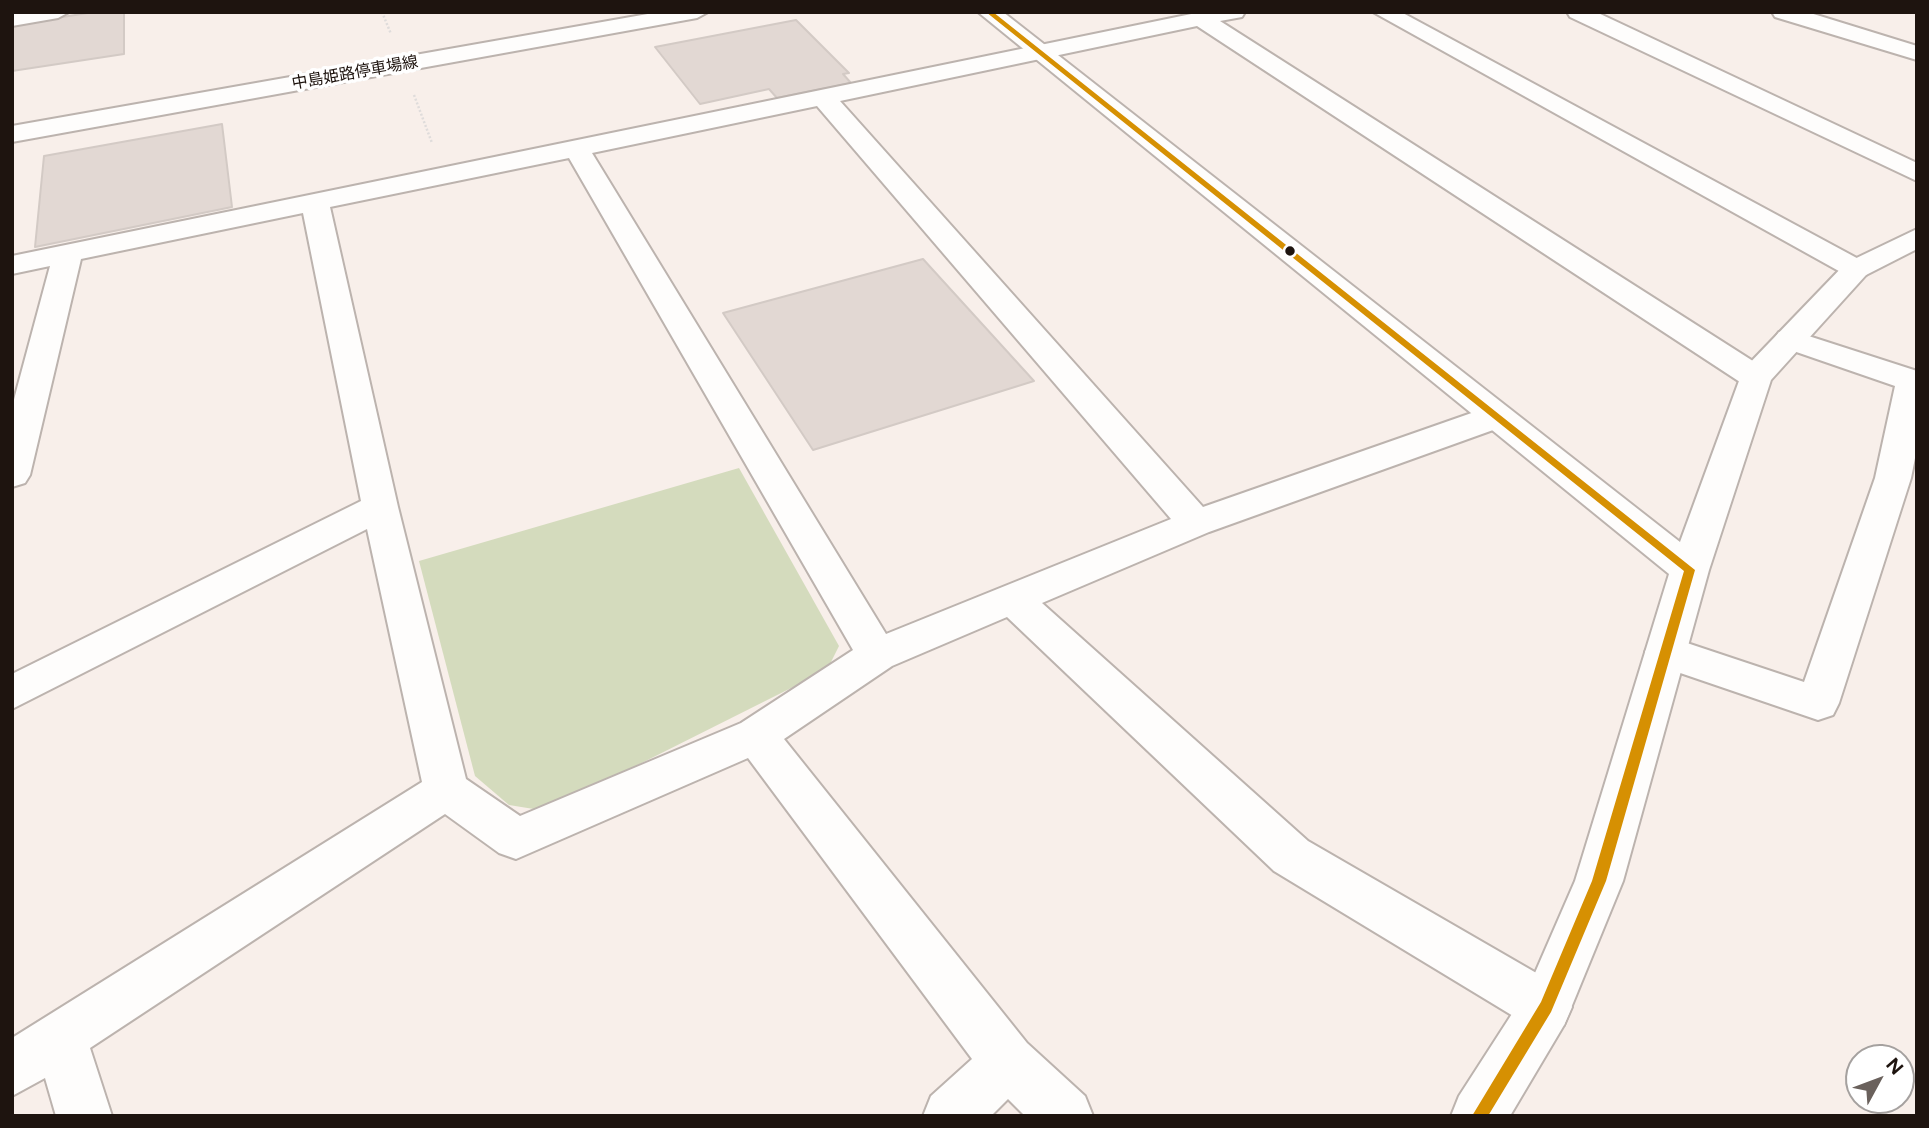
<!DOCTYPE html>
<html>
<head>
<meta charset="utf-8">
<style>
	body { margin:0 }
	#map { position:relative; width:1929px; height:1128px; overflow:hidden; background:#f8efea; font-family:Figtree,sans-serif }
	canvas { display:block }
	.frame { position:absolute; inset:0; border:14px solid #1e140f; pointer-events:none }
	.north { position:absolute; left:1845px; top:1044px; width:70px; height:70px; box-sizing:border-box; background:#fff; border:2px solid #a5a19f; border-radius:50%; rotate:49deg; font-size:19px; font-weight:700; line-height:28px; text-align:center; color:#1e140f }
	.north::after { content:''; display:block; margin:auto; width:24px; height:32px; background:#6a615c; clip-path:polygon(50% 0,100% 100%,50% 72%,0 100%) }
</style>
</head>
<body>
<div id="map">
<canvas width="1929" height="1128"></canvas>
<div class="frame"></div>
<div class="north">N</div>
</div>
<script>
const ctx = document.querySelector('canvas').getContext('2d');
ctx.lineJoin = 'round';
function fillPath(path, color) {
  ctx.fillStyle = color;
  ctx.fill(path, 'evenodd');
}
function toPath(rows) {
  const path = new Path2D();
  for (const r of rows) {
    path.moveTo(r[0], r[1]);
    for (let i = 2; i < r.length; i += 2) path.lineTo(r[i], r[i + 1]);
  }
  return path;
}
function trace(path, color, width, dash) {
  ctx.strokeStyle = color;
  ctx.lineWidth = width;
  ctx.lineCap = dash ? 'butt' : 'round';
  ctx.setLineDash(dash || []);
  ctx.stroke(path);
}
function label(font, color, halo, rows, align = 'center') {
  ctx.font = font + ' Figtree,"Noto Sans JP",sans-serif';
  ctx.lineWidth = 7;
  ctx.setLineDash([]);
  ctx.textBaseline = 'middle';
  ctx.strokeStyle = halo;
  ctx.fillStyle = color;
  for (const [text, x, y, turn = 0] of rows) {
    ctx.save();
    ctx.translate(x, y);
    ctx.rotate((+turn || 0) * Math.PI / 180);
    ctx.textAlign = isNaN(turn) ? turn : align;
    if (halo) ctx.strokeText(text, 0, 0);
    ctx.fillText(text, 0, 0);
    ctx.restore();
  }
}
const green = toPath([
	[739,468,839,646,827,670,546,811,509,805,475,776,419,561]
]);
const building = toPath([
	[94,12,124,12,124,54,12,71,12,25,94,12],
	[796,20,849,73,843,74,851,83,777,98,769,89,700,104,655,47,796,20],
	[222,124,232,207,35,247,44,156,222,124],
	[923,259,1034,381,813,450,723,313,923,259]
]);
const path = toPath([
	[382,12,391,34],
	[414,95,432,143]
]);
const minor = toPath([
	[12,12,69,12,58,18,12,26,12,12],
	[1201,12,1245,12,1242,17,1220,21,1767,370,1771,377,1767,384,1755,387,1743,384,1197,26,840,101,1203,507,1483,409,1495,406,1507,409,1512,417,1507,425,1209,532,1042,603,1308,841,1564,989,1572,1007,1564,1025,1546,1032,1528,1025,1274,871,1007,617,892,666,784,739,1027,1043,1085,1096,1093,1116,1025,1116,1008,1099,991,1116,923,1116,931,1096,972,1059,748,758,516,859,499,853,445,814,90,1048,112,1116,56,1116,45,1078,12,1096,12,1038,422,782,367,529,12,709,12,674,361,501,303,213,81,259,30,475,25,483,12,487,12,407,50,266,12,274,12,256,1201,12],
	[817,106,1171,519,886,634,592,153,817,106],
	[569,158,853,650,741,723,520,816,466,779,398,507,330,207,569,158],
	[1373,12,1401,12,1866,263,1871,269,1866,275,1856,278,1846,275,1373,12],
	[1567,12,1596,12,1917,163,1917,181,1570,17,1567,12],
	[1772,12,1807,12,1917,46,1917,60,1775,17,1772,12],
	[1790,330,1917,371,1917,448,1911,478,1839,703,1833,715,1818,720,1651,663,1645,652,1651,641,1666,636,1804,682,1875,478,1895,386,1779,346,1774,339,1779,332,1790,330]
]);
const tertiary = toPath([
	[978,12,1003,12,1680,542,1743,370,1846,263,1917,229,1917,249,1866,275,1771,380,1709,570,1623,881,1564,1025,1510,1116,1451,1116,1459,1096,1528,989,1575,881,1669,574,978,12]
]);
const secondary = toPath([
	[659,12,708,12,697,18,12,142,12,126,659,12]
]);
const bus1 = toPath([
	[986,12,993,12,1695,570,1606,881,1551,1012,1488,1116,1472,1116,1541,1002,1592,881,1684,571,986,12]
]);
const markers = [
	[1290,251,6,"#1e140f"]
];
const farStreetnames = [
	["中島姫路停車場線",355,73,-10]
];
fillPath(green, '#d4dbbd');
fillPath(building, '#e2d8d3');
trace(building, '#d3cac5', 2);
trace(minor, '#bcb3ae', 4);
trace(tertiary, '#bcb3ae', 4);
trace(secondary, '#bcb3ae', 4);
trace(path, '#dfdcdb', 2.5, [2, 2]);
fillPath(minor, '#fefdfc');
fillPath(tertiary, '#fefdfc');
fillPath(secondary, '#fefdfc');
fillPath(bus1, '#d69002');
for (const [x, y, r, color] of markers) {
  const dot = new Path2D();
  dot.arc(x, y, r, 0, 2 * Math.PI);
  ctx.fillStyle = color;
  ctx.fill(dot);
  trace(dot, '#fff', 2.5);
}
label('16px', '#1e140f', '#fff', farStreetnames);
</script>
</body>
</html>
